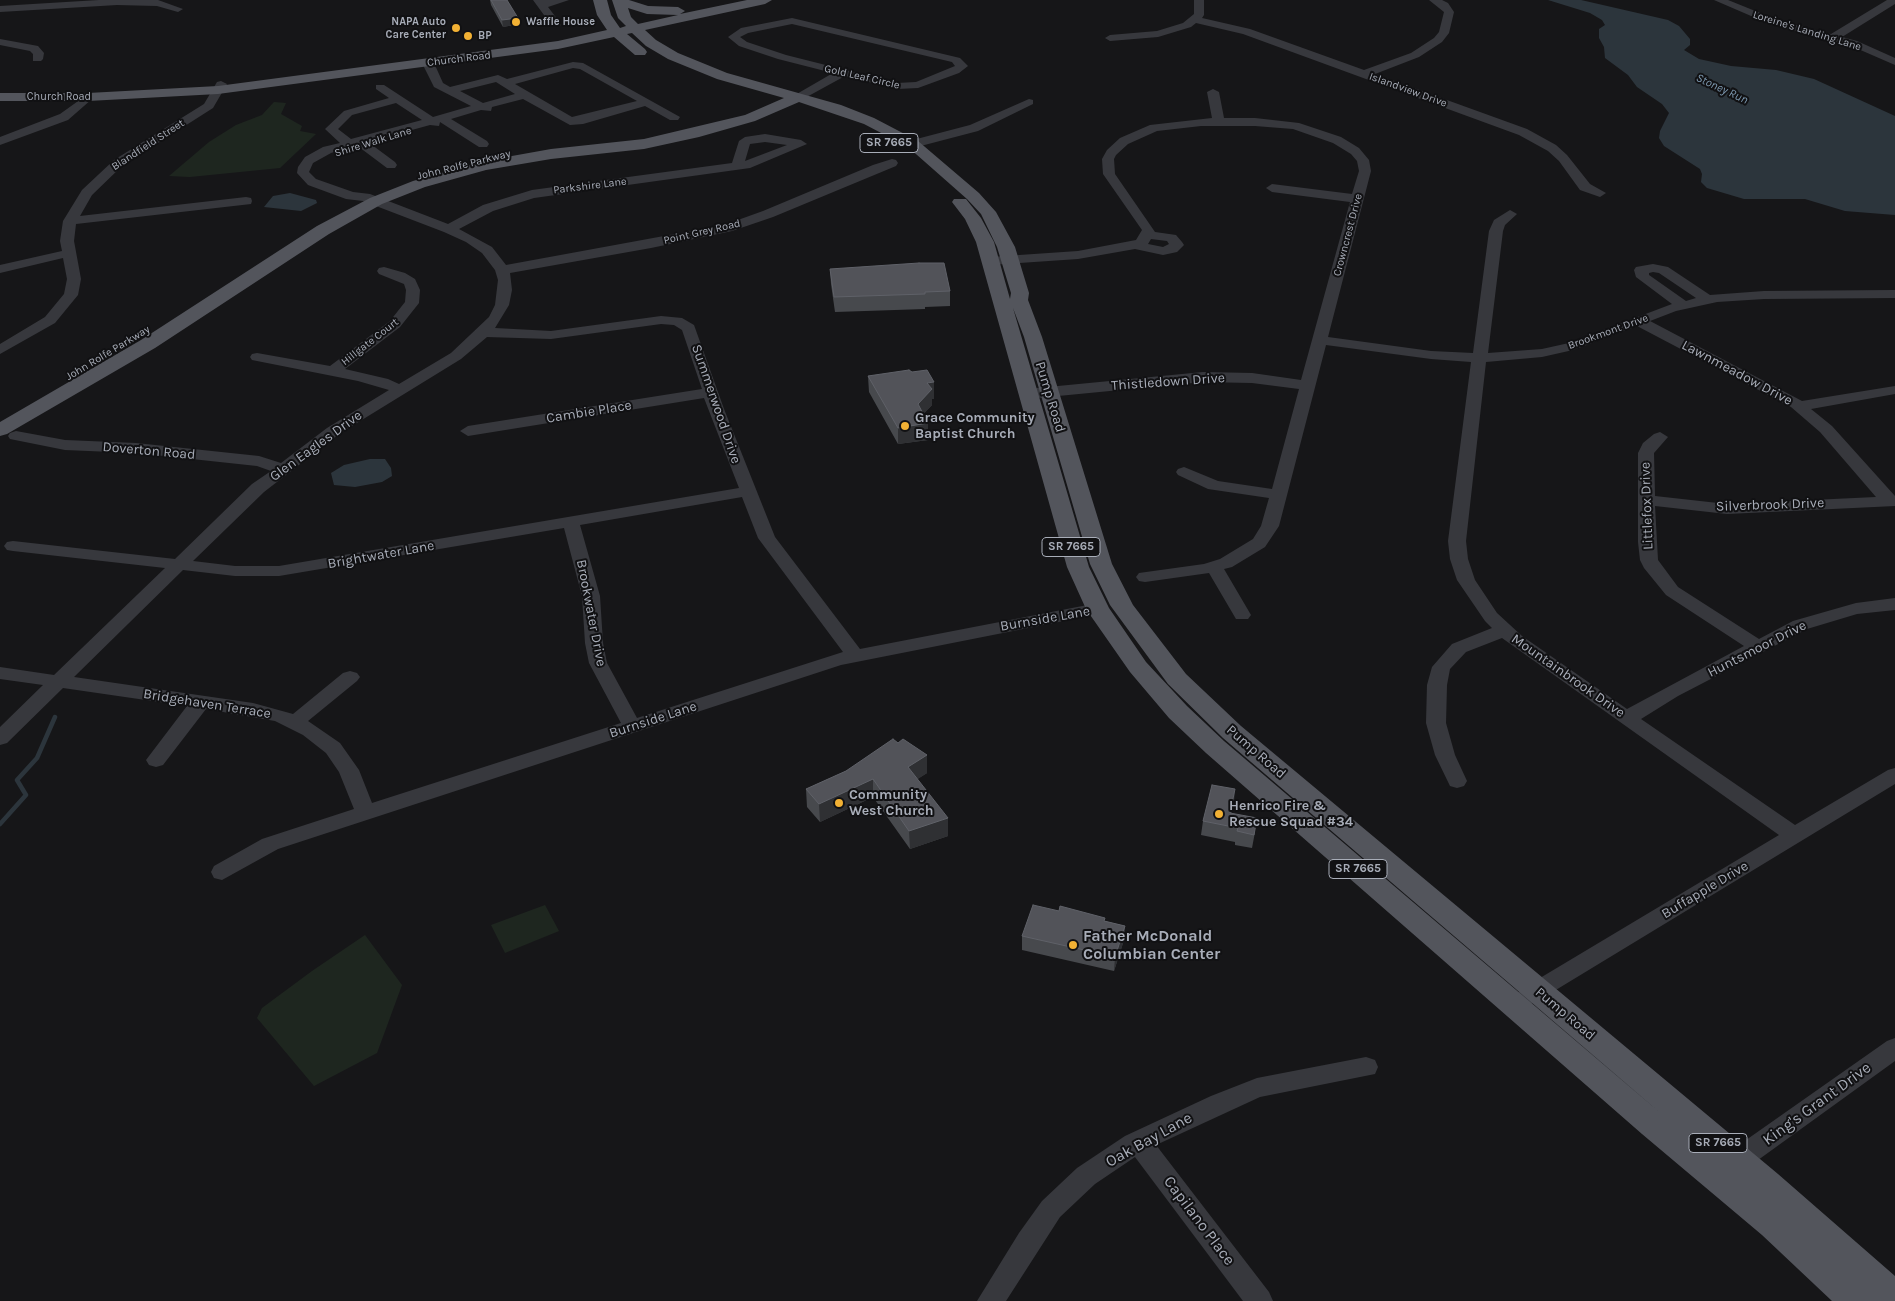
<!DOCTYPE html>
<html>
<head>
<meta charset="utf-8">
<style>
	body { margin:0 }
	canvas { display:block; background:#161618 }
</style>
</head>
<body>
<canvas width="1895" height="1301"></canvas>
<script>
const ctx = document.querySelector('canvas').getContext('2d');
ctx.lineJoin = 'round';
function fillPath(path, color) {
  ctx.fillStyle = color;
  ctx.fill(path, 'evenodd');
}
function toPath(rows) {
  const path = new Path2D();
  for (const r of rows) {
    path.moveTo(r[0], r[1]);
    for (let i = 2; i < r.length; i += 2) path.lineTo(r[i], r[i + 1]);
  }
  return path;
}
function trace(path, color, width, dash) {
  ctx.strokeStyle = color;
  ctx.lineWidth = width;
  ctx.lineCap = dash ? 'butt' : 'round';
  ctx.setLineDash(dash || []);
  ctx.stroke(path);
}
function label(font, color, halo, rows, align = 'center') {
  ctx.font = font + ' Karla,sans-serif';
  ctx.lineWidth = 4;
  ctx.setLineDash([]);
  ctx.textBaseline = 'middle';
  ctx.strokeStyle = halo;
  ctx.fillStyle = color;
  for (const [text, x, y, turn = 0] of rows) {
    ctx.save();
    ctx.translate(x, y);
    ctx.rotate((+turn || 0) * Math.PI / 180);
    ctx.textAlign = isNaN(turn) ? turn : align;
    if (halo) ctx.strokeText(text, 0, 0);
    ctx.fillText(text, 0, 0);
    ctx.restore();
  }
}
const green = toPath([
	[274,102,286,103,281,114,302,126,300,131,316,134,280,168,190,177,169,176,209,142,236,125,262,115],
	[545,905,559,931,505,953,491,925],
	[365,935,402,985,377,1053,314,1086,257,1018,262,1008,312,971]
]);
const water = toPath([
	[1548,0,1581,0,1668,20,1679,26,1690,39,1690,45,1684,50,1699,59,1731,66,1776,70,1814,79,1895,116,1895,215,1845,211,1805,199,1744,199,1707,188,1701,182,1702,174,1700,169,1664,146,1659,138,1660,131,1669,113,1662,104,1637,87,1628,75,1605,58,1604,47,1599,38,1599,29,1605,25,1602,20,1590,13],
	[290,193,316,200,317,203,301,211,264,207,273,196],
	[370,459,385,459,391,468,392,476,382,482,355,487,334,485,331,473,344,465]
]);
const stream = toPath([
	[0,824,26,795,17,780,37,758,55,717]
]);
const minor = toPath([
	[99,0,158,0,183,9,178,12,157,6,117,5,0,12,0,6,99,0],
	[533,0,569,0,548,7,561,24,560,26,552,26,533,0],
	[1194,0,1204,0,1204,15,1202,18,1250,29,1364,70,1411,53,1434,38,1439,32,1444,12,1429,0,1442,0,1448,3,1454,12,1449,33,1442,42,1419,57,1375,74,1527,129,1556,145,1567,155,1590,184,1606,193,1600,197,1580,190,1559,161,1548,151,1519,135,1243,34,1196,23,1191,27,1158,37,1110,41,1105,38,1110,35,1157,31,1183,23,1194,14,1194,0],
	[1714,0,1728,0,1780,21,1831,34,1887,0,1895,0,1895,4,1842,37,1857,41,1895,58,1895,65,1849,45,1772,25,1714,0],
	[792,18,960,58,968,66,959,73,918,88,897,89,845,76,803,99,795,99,795,95,833,73,778,59,739,46,728,37,741,28,792,18],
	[792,24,952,62,955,66,916,82,897,83,786,55,747,42,740,37,748,33,792,24],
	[0,39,38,46,44,53,43,59,41,61,33,61,33,54,30,51,0,45,0,39],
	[428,60,434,63,443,83,450,87,498,75,507,79,573,62,583,63,680,117,678,120,670,120,645,106,583,124,570,125,523,99,492,107,491,111,481,110,451,119,487,141,489,144,487,147,479,147,440,122,439,126,430,125,368,142,395,162,397,165,395,168,387,168,359,147,353,151,347,148,331,153,313,163,309,172,316,179,353,192,370,194,448,224,483,205,532,190,732,163,739,141,745,137,765,134,801,140,807,144,750,168,534,198,493,211,459,229,492,247,506,265,724,225,763,211,873,165,892,159,896,160,898,163,896,166,773,217,732,231,651,248,510,273,512,290,509,305,495,328,551,331,661,316,682,318,694,325,724,409,775,537,860,649,1098,603,1104,605,1107,609,1104,613,841,665,278,849,222,880,214,878,211,872,214,866,262,839,354,809,339,772,326,753,303,735,275,721,206,709,163,765,156,767,149,765,146,760,187,706,63,688,7,743,0,745,0,727,43,685,0,679,0,667,54,675,165,568,13,551,7,550,4,546,7,542,13,541,175,559,252,484,271,471,257,466,136,453,65,450,10,439,8,436,10,433,16,431,65,440,136,443,259,456,281,463,327,428,389,390,358,381,252,360,250,357,252,354,257,353,330,366,390,321,405,302,406,290,404,284,379,274,377,271,379,268,384,267,405,273,415,279,420,290,419,303,400,327,345,369,388,379,399,384,451,353,489,317,495,305,498,280,495,270,482,253,466,242,444,232,363,201,346,199,308,185,297,173,298,167,305,157,323,147,340,143,325,129,344,111,389,98,376,89,376,85,384,85,433,117,471,106,434,87,422,63,428,60],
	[573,68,580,69,637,101,572,117,515,84,573,68],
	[496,82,515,94,483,103,460,91,496,82],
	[396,103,422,120,351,139,338,129,352,115,396,103],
	[765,142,787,145,745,161,750,144,765,142],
	[661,324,674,325,682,330,702,389,468,426,460,431,468,436,704,398,739,488,279,566,235,566,193,561,264,492,339,434,461,359,487,337,551,339,661,324],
	[742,497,758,538,843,652,637,718,607,663,603,643,600,596,580,525,742,497],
	[564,528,582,596,585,643,589,663,621,723,372,803,359,770,340,743,308,721,357,681,360,677,357,673,350,671,343,673,293,714,253,703,74,677,183,570,235,576,279,576,564,528],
	[221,81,227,84,213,108,122,166,92,195,80,216,246,197,251,198,252,201,251,204,76,224,74,241,81,279,78,295,55,323,0,354,0,344,45,317,64,294,67,279,63,258,0,273,0,265,62,251,60,241,63,221,82,190,114,160,204,104,217,82,221,81],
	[1213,89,1219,92,1224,118,1255,118,1299,123,1341,137,1359,148,1369,160,1371,171,1328,337,1431,351,1473,353,1489,231,1494,220,1510,210,1517,214,1505,225,1503,231,1488,353,1542,349,1569,343,1672,304,1636,277,1634,270,1636,267,1653,264,1668,267,1710,295,1764,291,1895,290,1895,298,1764,299,1717,302,1676,311,1650,321,1802,401,1895,386,1895,394,1811,409,1832,426,1895,496,1895,506,1727,514,1655,506,1658,560,1678,587,1759,639,1793,621,1856,603,1895,598,1895,610,1857,614,1807,629,1678,696,1641,719,1795,825,1888,770,1895,768,1895,784,1536,1002,1528,1005,1520,1002,1516,996,1520,990,1779,835,1502,638,1466,652,1450,669,1447,685,1446,723,1455,755,1467,781,1464,786,1457,788,1450,786,1435,755,1426,723,1427,685,1432,667,1452,644,1492,628,1485,621,1457,580,1450,559,1448,541,1471,362,1431,359,1326,345,1279,526,1265,547,1232,567,1224,569,1251,615,1248,619,1236,619,1209,573,1145,582,1139,581,1136,577,1139,573,1204,564,1220,559,1253,539,1261,526,1269,498,1208,489,1178,475,1176,472,1178,469,1184,467,1218,481,1272,489,1299,389,1252,383,1203,382,1027,399,1019,394,1027,389,1203,372,1252,373,1301,380,1350,202,1272,192,1266,188,1272,184,1352,194,1359,171,1357,161,1351,154,1333,143,1293,129,1255,126,1201,126,1157,131,1128,144,1116,155,1114,159,1115,174,1155,232,1176,235,1182,242,1184,245,1177,252,1163,255,1135,249,1078,259,990,265,983,261,990,257,1078,251,1136,240,1142,230,1103,174,1102,159,1107,150,1120,138,1150,125,1212,118,1207,92,1213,89],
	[1151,239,1167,241,1169,244,1163,247,1148,244,1151,239],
	[1653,272,1659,273,1696,298,1686,301,1649,275,1649,273,1653,272],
	[1637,326,1791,407,1820,432,1876,497,1727,504,1655,496,1654,453,1668,437,1660,432,1654,434,1643,443,1638,453,1638,542,1640,560,1644,568,1666,595,1744,646,1627,709,1522,636,1497,613,1475,580,1468,559,1466,541,1486,362,1542,357,1573,350,1637,326],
	[88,94,94,97,92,99,68,120,0,145,0,137,60,114,88,94],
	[1029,99,1033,100,1033,104,978,131,913,148,907,144,909,141,970,125,1029,99],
	[1895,1038,1895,1061,1747,1168,1738,1171,1729,1168,1725,1160,1729,1152,1887,1041,1895,1038],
	[1366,1057,1375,1060,1378,1067,1375,1074,1260,1097,1156,1145,1269,1292,1273,1301,1243,1301,1135,1157,1095,1184,1060,1217,1006,1301,977,1301,1019,1233,1042,1201,1077,1168,1125,1136,1211,1096,1257,1078,1366,1057]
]);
const major = toPath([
	[593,0,607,0,611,15,620,28,626,26,618,18,612,0,629,0,648,6,678,7,685,11,680,14,747,0,772,0,765,4,645,30,656,40,678,53,727,73,841,105,874,118,918,141,979,193,996,212,1015,247,1029,293,1028,300,1042,337,1112,564,1133,605,1186,674,1241,726,1778,1174,1895,1276,1895,1301,1832,1301,1762,1235,1642,1134,1206,753,1169,718,1130,672,1086,609,1067,567,976,242,965,219,952,202,954,199,966,199,981,218,994,242,1010,299,1011,293,997,247,981,214,967,199,908,147,864,124,799,102,755,121,699,137,644,149,551,159,486,170,425,187,382,204,329,234,155,348,7,434,0,436,0,422,141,340,317,226,370,198,413,181,484,161,551,149,644,139,745,115,784,98,717,79,668,59,646,46,632,33,627,34,645,49,647,52,645,55,635,55,614,37,558,49,218,94,88,101,0,101,0,93,88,93,218,86,558,41,607,30,597,15,593,0],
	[628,8,647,14,678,15,638,24,631,17,628,8],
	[1013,308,1024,337,1090,564,1110,605,1168,684,1223,738,1664,1116,1224,741,1187,706,1146,662,1109,608,1089,567,1013,308]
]);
const wall = toPath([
	[490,0,507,0,519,24,503,27,491,5],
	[830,269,950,291,950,306,925,307,925,309,835,312,831,284],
	[912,372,934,399,932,399,932,405,923,414,928,440,898,444,869,392,868,376],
	[898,743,927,755,927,773,917,779,948,836,910,849,873,797,820,822,807,807,806,789,846,771],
	[1234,803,1231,813,1255,832,1252,848,1235,845,1235,842,1201,835,1203,821],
	[1105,921,1125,926,1124,940,1114,971,1022,950,1022,936]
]);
const shadedWall = toPath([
	[518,18,519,24,503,27,502,20],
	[934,382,934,399,932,399,932,405,918,420,918,404,927,383],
	[928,423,928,440,898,444,898,428],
	[927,755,927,773,909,785,908,767],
	[873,779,873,797,820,822,819,804],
	[1235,789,1234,803,1228,827,1230,813],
	[948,818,948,836,910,849,909,831],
	[1125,926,1124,940,1114,971,1115,957]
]);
const building = toPath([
	[491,0,507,0,518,18,502,20,491,0],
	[919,263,944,263,950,291,925,292,925,294,834,297,830,269,919,263],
	[909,370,912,372,927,370,934,382,927,383,932,389,918,404,928,423,898,428,868,376,909,370],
	[893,739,898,743,903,739,927,755,908,767,948,818,909,831,873,779,819,804,806,789,846,771,893,739],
	[1212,785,1235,789,1230,813,1257,818,1254,835,1237,831,1238,828,1203,821,1212,785],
	[1033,905,1059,911,1060,906,1105,918,1104,921,1125,926,1115,957,1022,936,1033,905]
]);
const markers = [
	[516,22,5,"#f2b134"],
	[456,28,5,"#f2b134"],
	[468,36,5,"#f2b134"],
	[905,426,5,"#f2b134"],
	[839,803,5,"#f2b134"],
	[1219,814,5,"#f2b134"],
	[1073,945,5,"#f2b134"]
];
const farPoinames = [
	["NAPA Auto",446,22,"right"],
	["Care Center",446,35,"right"],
	["Waffle House",526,22],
	["BP",478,36]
];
const farStreetnames = [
	["Loreine's Landing Lane",1807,31,17],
	["Church Road",459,59,-7],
	["Gold Leaf Circle",862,77,13],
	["Islandview Drive",1408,90,20],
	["Church Road",59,97],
	["Shire Walk Lane",373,142,-17],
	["Blandfield Street",148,145,-33],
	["John Rolfe Parkway",464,165,-14],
	["Parkshire Lane",590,186,-7],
	["Point Grey Road",702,232,-13],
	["Crowncrest Drive",1348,235,-75],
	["Brookmont Drive",1608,332,-20],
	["Hillgate Court",370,342,-38],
	["John Rolfe Parkway",108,353,-31]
];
const farWaternames = [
	["Stoney Run",1722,89,25]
];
const shields = [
	[889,143,58],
	[1071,547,58],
	[1358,869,58],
	[1718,1143,58]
];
const shieldNames = [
	["SR 7665",889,143],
	["SR 7665",1071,547],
	["SR 7665",1358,869],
	["SR 7665",1718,1143]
];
const streetNames = [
	["Lawnmeadow Drive",1737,373,28],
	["Thistledown Drive",1168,382,-4],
	["Pump Road",1050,397,73],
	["Summerwood Drive",716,404,71],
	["Cambie Place",589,412,-9],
	["Glen Eagles Drive",316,446,-36],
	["Doverton Road",149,451,5],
	["Silverbrook Drive",1770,505,-2],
	["Littlefox Drive",1647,506,-92],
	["Brightwater Lane",381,555,-10],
	["Brookwater Drive",591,613,79],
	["Burnside Lane",1045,619,-10],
	["Huntsmoor Drive",1757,649,-27],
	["Mountainbrook Drive",1568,676,35],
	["Bridgehaven Terrace",207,704,9],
	["Burnside Lane",653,720,-18],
	["Pump Road",1256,752,41],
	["Buffapple Drive",1705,890,-31],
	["Pump Road",1565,1014,40]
];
const poiNames = [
	["Grace Community",915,418],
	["Baptist Church",915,434],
	["Community",849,795],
	["West Church",849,811],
	["Henrico Fire &",1229,806],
	["Rescue Squad #34",1229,822]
];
const nearPoinames = [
	["Father McDonald",1083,936],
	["Columbian Center",1083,954]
];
const nearStreetnames = [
	["King's Grant Drive",1817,1104,-36],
	["Oak Bay Lane",1149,1140,-29],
	["Capilano Place",1199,1221,53]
];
fillPath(green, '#1e261f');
fillPath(water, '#2c353c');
trace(stream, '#2c353c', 4.5);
fillPath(minor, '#37383d');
fillPath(major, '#53555c');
fillPath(wall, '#47494d');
fillPath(shadedWall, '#2f3033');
fillPath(building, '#525359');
trace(building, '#5f6168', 1);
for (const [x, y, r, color] of markers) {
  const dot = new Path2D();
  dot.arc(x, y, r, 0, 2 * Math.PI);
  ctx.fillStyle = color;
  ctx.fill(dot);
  trace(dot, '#111113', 2);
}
label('bold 11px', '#a8adb8', '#111113', farPoinames, 'left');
label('11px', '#a8adb8', '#111113', farStreetnames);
label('italic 12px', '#7f9bb3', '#111113', farWaternames);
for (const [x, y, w] of shields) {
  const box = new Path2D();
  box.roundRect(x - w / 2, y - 9.5, w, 19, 4);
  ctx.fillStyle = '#111113';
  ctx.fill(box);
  trace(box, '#a8adb8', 1);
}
label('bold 12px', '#a8adb8', null, shieldNames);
label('14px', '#a8adb8', '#111113', streetNames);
label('bold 14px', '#a8adb8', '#111113', poiNames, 'left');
label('bold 16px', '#a8adb8', '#111113', nearPoinames, 'left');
label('16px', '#a8adb8', '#111113', nearStreetnames);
</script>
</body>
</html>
